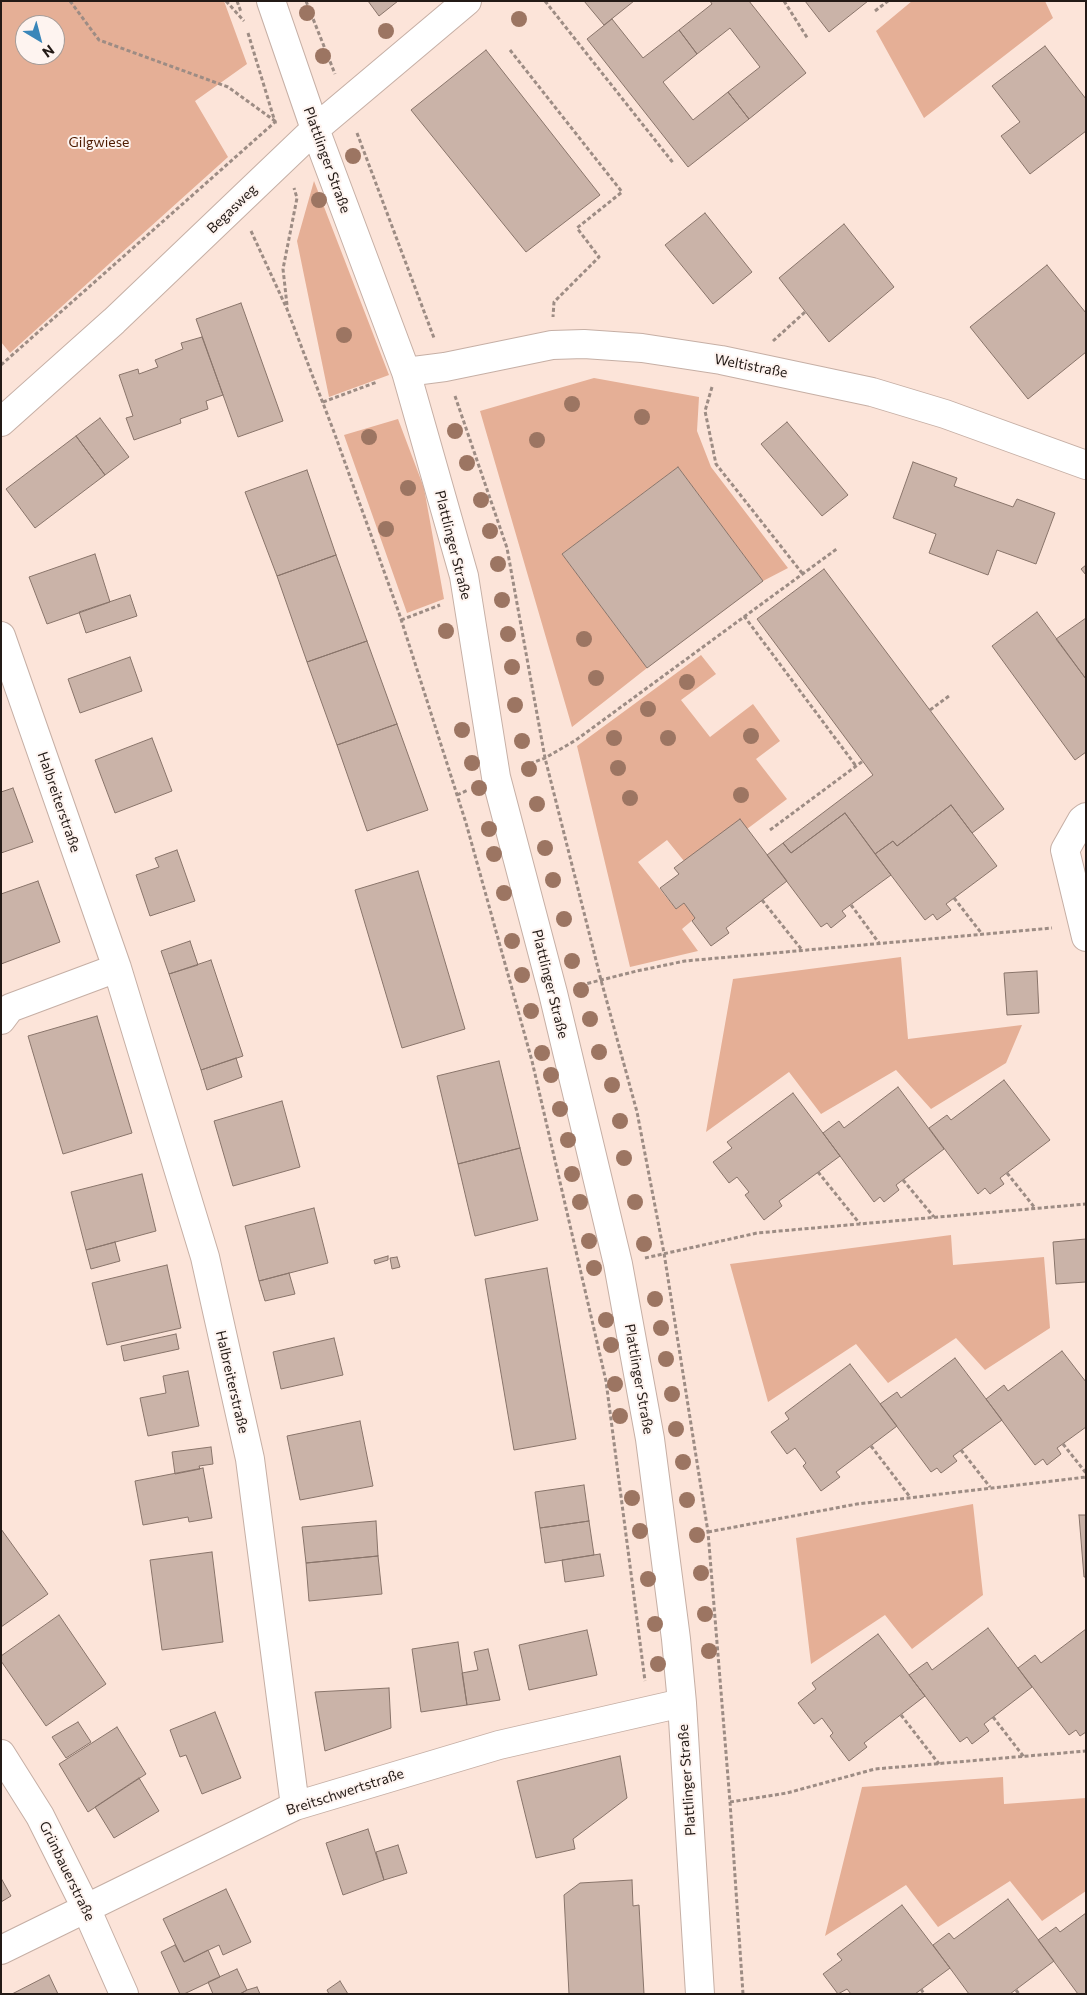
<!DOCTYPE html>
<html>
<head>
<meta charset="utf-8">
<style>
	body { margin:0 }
	#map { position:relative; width:1087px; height:1995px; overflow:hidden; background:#fce4d9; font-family:Commissioner,sans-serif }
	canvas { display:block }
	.frame { position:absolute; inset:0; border:2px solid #231a16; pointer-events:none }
	.north { position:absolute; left:15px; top:15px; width:50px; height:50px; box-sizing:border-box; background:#fef4f0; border:1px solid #a69d99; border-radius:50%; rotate:143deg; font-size:14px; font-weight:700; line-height:20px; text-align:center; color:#231a16 }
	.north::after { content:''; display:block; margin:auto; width:18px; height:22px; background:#3a86b9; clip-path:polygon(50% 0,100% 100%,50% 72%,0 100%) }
</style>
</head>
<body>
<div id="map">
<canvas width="1087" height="1995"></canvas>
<div class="frame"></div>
<div class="north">N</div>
</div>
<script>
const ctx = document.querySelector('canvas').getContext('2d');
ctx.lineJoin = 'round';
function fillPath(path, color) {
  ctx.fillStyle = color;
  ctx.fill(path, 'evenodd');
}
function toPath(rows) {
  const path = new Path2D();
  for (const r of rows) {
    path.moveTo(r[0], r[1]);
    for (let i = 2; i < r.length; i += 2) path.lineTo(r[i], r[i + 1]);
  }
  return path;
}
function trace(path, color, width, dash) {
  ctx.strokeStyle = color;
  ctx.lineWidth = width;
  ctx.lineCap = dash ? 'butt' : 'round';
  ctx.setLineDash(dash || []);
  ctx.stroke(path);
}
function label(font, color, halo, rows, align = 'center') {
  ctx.font = font + ' Commissioner,sans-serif';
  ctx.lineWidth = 4;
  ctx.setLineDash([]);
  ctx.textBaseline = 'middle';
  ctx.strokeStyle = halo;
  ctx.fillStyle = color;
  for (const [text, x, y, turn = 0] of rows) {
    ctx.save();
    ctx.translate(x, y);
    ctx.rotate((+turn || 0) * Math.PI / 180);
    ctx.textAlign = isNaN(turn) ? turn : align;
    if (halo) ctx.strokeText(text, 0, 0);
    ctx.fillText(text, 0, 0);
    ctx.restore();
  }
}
const green = toPath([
	[1,1,224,1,247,64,195,101,228,157,10,353,1,342],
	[25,25,55,25,55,55,25,55],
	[912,1,1045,1,1053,18,924,118,876,31],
	[314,181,389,375,329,397,297,241],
	[594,378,699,397,697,431,711,467,788,568,763,581,678,467,562,554,647,668,572,727,480,411],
	[398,419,424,488,444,599,407,613,344,435],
	[701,655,716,674,681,700,710,737,753,704,780,741,756,759,787,799,747,829,684,861,667,840,638,862,676,909,684,903,695,918,682,929,698,951,630,967,577,746],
	[901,957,908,1039,1022,1025,1006,1063,931,1109,896,1070,821,1114,789,1072,706,1132,733,979],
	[951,1235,953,1265,1044,1257,1050,1328,985,1370,956,1338,888,1383,856,1344,768,1402,730,1264],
	[973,1504,983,1595,912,1649,885,1615,811,1664,796,1538],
	[1003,1777,1004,1804,1086,1798,1086,1891,1042,1921,1010,1881,938,1927,906,1885,825,1936,862,1787]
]);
const building = toPath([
	[368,1,398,1,379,16,368,1],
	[584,1,634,1,604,25,584,1],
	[710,1,749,1,806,73,749,119,728,92,760,67,730,28,697,54,679,30,712,4,710,1],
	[805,1,868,1,829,32,805,1],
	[612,19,643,58,679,30,697,54,663,82,693,120,728,92,749,119,688,167,587,39,612,19],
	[1045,46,1086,99,1086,131,1030,174,1001,136,1020,122,992,86,1045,46],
	[486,50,600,195,526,252,411,110,486,50],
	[705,213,752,272,713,304,665,245,705,213],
	[844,224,894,287,829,342,779,278,844,224],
	[1047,265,1086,313,1086,352,1028,399,970,327,1047,265],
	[241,303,283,421,238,437,196,319,241,303],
	[202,337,223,395,206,401,208,409,180,419,181,423,134,440,126,418,133,416,119,375,138,369,139,374,158,367,155,360,183,349,181,343,202,337],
	[100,418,129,457,105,475,76,436,100,418],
	[787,422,848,495,822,516,761,444,787,422],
	[76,436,105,475,35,528,6,489,76,436],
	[913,462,957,478,954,486,1013,507,1017,499,1055,513,1036,564,997,550,988,575,929,553,936,534,893,518,913,462],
	[678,467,763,581,647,668,562,554,678,467],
	[307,470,336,555,277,576,245,492,307,470],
	[95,554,110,602,47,624,29,577,95,554],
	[336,555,367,641,307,662,277,576,336,555],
	[1086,565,1086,575,1081,569,1086,565],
	[824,569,1004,809,972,833,951,805,897,846,893,841,875,854,845,813,791,853,783,843,873,775,757,619,824,569],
	[130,595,137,616,86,633,79,612,130,595],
	[1037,612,1086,679,1086,752,1075,760,992,646,1037,612],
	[1086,618,1086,679,1056,639,1086,618],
	[367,641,397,724,337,745,307,662,367,641],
	[130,657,142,691,80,713,68,679,130,657],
	[397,724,428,810,367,831,337,745,397,724],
	[152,738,172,791,115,813,95,760,152,738],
	[13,788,33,842,1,853,1,792,13,788],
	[951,805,997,866,946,904,951,910,937,920,933,914,925,920,875,854,893,841,897,846,951,805],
	[845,813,891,875,842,911,846,916,831,928,827,923,821,927,767,855,783,843,791,853,845,813],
	[740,819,787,881,726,928,729,933,711,946,692,921,695,918,684,903,676,909,660,888,679,874,674,868,740,819],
	[177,850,195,901,150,916,136,875,159,867,155,858,177,850],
	[418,871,465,1029,402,1048,355,890,418,871],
	[38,881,60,942,1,964,1,894,38,881],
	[190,941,198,965,169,974,161,951,190,941],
	[211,960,243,1056,201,1070,169,974,211,960],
	[1037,971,1039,1013,1007,1015,1004,973,1037,971],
	[97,1016,132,1133,63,1154,28,1036,97,1016],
	[236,1058,242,1077,207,1090,201,1070,236,1058],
	[499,1061,520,1148,458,1164,437,1076,499,1061],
	[1004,1080,1050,1140,1000,1178,1004,1184,990,1194,985,1188,978,1194,929,1128,947,1115,951,1120,1004,1080],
	[898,1087,944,1149,896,1185,899,1190,884,1202,880,1197,874,1202,823,1133,839,1121,844,1128,898,1087],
	[793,1093,840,1156,779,1201,782,1206,764,1220,745,1195,749,1192,737,1177,729,1183,713,1162,732,1148,727,1142,793,1093],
	[282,1101,300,1167,233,1186,214,1121,282,1101],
	[520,1148,538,1220,475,1236,458,1164,520,1148],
	[142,1174,156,1231,86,1250,71,1192,142,1174],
	[314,1208,328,1263,259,1281,245,1226,314,1208],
	[1086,1239,1086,1282,1056,1284,1053,1242,1086,1239],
	[115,1242,120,1261,91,1269,86,1250,115,1242],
	[388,1256,388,1260,375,1264,374,1260,388,1256],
	[397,1257,400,1267,392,1269,390,1258,397,1257],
	[167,1265,181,1328,107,1345,92,1283,167,1265],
	[547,1268,576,1439,514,1450,485,1279,547,1268],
	[289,1273,295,1294,265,1301,259,1281,289,1273],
	[176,1334,179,1349,124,1361,121,1346,176,1334],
	[334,1338,343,1375,281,1389,273,1352,334,1338],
	[1062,1351,1086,1382,1086,1427,1057,1448,1061,1454,1047,1465,1043,1459,1035,1465,986,1399,1004,1385,1008,1391,1062,1351],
	[955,1358,1002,1420,953,1456,957,1461,941,1473,937,1468,931,1472,880,1404,897,1392,901,1398,955,1358],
	[850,1364,897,1426,836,1472,840,1477,821,1491,803,1466,806,1463,795,1448,787,1454,771,1432,789,1419,785,1413,850,1364],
	[188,1371,199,1426,148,1436,140,1398,166,1393,163,1376,188,1371],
	[360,1421,373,1486,300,1500,287,1436,360,1421],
	[211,1447,213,1464,199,1466,200,1469,175,1474,172,1452,211,1447],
	[203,1468,212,1518,189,1522,188,1517,143,1525,135,1481,203,1468],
	[584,1485,589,1521,540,1528,535,1492,584,1485],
	[1079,1515,1086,1515,1086,1577,1084,1577,1079,1515],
	[376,1521,378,1556,306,1563,302,1527,376,1521],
	[589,1521,594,1555,545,1563,540,1528,589,1521],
	[1,1529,48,1594,1,1627,1,1529],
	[212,1552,223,1642,162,1650,150,1560,212,1552],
	[600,1554,604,1576,565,1582,562,1560,600,1554],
	[378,1556,382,1594,309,1601,306,1563,378,1556],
	[59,1615,106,1684,46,1726,1,1661,1,1656,59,1615],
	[988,1628,1032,1687,984,1724,989,1731,972,1744,967,1737,960,1742,909,1675,927,1662,932,1670,988,1628],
	[1086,1629,1086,1732,1080,1736,1076,1730,1069,1735,1018,1668,1035,1655,1041,1663,1086,1629],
	[587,1630,597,1675,529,1690,519,1645,587,1630],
	[878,1634,925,1696,864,1743,867,1747,849,1761,830,1736,833,1733,822,1718,814,1724,798,1703,816,1689,812,1683,878,1634],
	[458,1642,467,1705,421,1712,412,1649,458,1642],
	[488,1649,500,1700,467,1705,462,1673,478,1670,474,1652,488,1649],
	[389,1688,391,1728,325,1751,315,1692,389,1688],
	[215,1712,241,1778,202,1794,186,1755,180,1757,170,1730,215,1712],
	[78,1722,91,1742,66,1758,52,1737,78,1722],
	[117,1727,146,1774,88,1812,59,1764,117,1727],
	[620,1756,627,1798,573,1839,575,1849,536,1858,517,1781,620,1756],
	[139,1778,159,1811,114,1838,95,1807,139,1778],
	[368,1829,384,1880,343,1895,326,1843,368,1829],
	[398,1845,407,1873,384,1880,376,1852,398,1845],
	[1,1878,11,1896,1,1902,1,1878],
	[632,1880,633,1906,639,1905,644,1994,569,1994,564,1895,580,1883,632,1880],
	[226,1889,251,1942,223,1955,219,1945,184,1962,163,1919,226,1889],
	[1008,1899,1054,1961,1010,1994,969,1994,933,1945,949,1933,954,1939,1008,1899],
	[902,1905,950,1968,915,1994,851,1994,847,1989,838,1994,823,1974,842,1960,837,1954,902,1905],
	[1086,1913,1086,1994,1078,1994,1038,1940,1056,1927,1060,1932,1086,1913],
	[175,1945,184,1962,208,1950,220,1977,184,1994,180,1994,161,1952,175,1945],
	[237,1969,247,1990,240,1994,213,1994,208,1982,237,1969],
	[49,1975,58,1994,12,1994,49,1975],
	[340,1981,348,1994,329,1994,327,1990,340,1981],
	[257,1987,260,1994,240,1994,247,1990,257,1987]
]);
const path = toPath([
	[70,1,99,40,228,87,275,121],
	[226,1,244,21],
	[237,1,241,12],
	[306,1,335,74],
	[545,1,674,164],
	[784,1,808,39],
	[875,11,888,1],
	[248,33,275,122],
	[510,50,622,192,577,228,599,257,554,302,553,317],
	[357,133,434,338],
	[251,231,287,309,334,432,399,613,466,823,532,1061,606,1381,645,1681],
	[287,305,283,269,297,198,294,188],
	[773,341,805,312],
	[1,365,275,122,278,122],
	[712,387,705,411,716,464,802,573],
	[455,396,507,548,545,758,601,980,637,1112,664,1253,708,1532,730,1802,743,1994],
	[323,402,377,382],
	[744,616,856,766],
	[401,620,440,605],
	[930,710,949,696],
	[524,766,545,758,576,740,838,548],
	[457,795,468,790],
	[770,830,863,761],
	[954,898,982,934],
	[762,900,802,950],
	[851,905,879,943],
	[581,985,637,971,685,961,1052,928],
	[818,1172,860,1224],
	[1007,1173,1035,1208],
	[903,1180,934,1217],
	[645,1258,757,1233,1086,1204],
	[1063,1444,1086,1473],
	[871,1446,910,1497],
	[961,1450,990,1487],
	[708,1532,857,1504,1086,1477],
	[901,1715,939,1764],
	[993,1717,1024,1757],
	[730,1802,787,1793,875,1769,1086,1751],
	[921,1989,924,1994],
	[1016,1990,1019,1994]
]);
const street = toPath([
	[271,1,315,129,406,372,464,576,496,777,553,993,618,1264,650,1439,676,1639,682,1703,700,1994],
	[406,372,445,367,552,345,584,344,642,348,721,360,872,392,945,414,1086,465],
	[1,422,114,321,315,129,467,1],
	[1,636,117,968,205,1257,250,1459,295,1806],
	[1086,817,1082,820,1065,850,1086,937],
	[1,1020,10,1008,117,968],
	[1,1754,40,1816,86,1908,124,1994],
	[1,1950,295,1806,499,1745,682,1703]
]);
const trees = [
	[307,13],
	[519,19],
	[386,31],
	[323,56],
	[353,156],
	[319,200],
	[344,335],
	[572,404],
	[642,417],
	[455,431],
	[369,437],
	[537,440],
	[467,463],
	[408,488],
	[481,500],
	[386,529],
	[490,531],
	[498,564],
	[502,600],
	[446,631],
	[508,634],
	[584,639],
	[512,667],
	[596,678],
	[687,682],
	[515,705],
	[648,709],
	[462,730],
	[751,736],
	[614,738],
	[668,738],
	[522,741],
	[472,763],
	[618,768],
	[529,769],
	[479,788],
	[741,795],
	[630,798],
	[537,804],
	[489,829],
	[545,848],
	[494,854],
	[553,880],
	[504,893],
	[564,919],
	[512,941],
	[572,961],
	[522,975],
	[581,990],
	[531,1011],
	[590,1019],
	[599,1052],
	[542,1053],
	[551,1075],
	[612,1085],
	[560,1109],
	[620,1121],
	[568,1140],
	[624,1158],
	[572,1174],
	[580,1202],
	[635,1202],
	[589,1241],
	[644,1244],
	[594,1268],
	[655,1299],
	[606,1320],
	[661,1328],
	[611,1345],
	[666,1359],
	[615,1384],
	[672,1394],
	[620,1416],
	[676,1429],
	[683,1462],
	[632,1498],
	[687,1500],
	[640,1531],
	[697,1535],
	[701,1573],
	[648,1579],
	[705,1614],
	[655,1624],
	[709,1651],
	[658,1664]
];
const parkNames = [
	["Gilgwiese",99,142]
];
const streetNames = [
	["Plattlinger Straße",327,160,70],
	["Begasweg",232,209,-44],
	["Weltistraße",751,366,11],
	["Plattlinger Straße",453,545,76],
	["Halbreiterstraße",59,802,71],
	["Plattlinger Straße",550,984,76],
	["Plattlinger Straße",639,1379,80],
	["Halbreiterstraße",232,1382,77],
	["Plattlinger Straße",687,1780,-94],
	["Breitschwertstraße",345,1792,-18],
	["Grünbauerstraße",67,1871,64]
];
fillPath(green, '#e5af96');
fillPath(building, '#cab3a8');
trace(building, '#89746a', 1);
trace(street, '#c6afa5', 30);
trace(path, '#9d8c84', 3, [4, 2.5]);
trace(street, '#fff', 28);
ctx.fillStyle = '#9c7562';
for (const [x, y] of trees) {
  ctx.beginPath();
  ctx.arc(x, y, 8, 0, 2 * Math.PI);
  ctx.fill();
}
label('14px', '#4e1b00', '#fef4f0', parkNames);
label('14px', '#231a16', '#fef4f0', streetNames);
</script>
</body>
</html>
